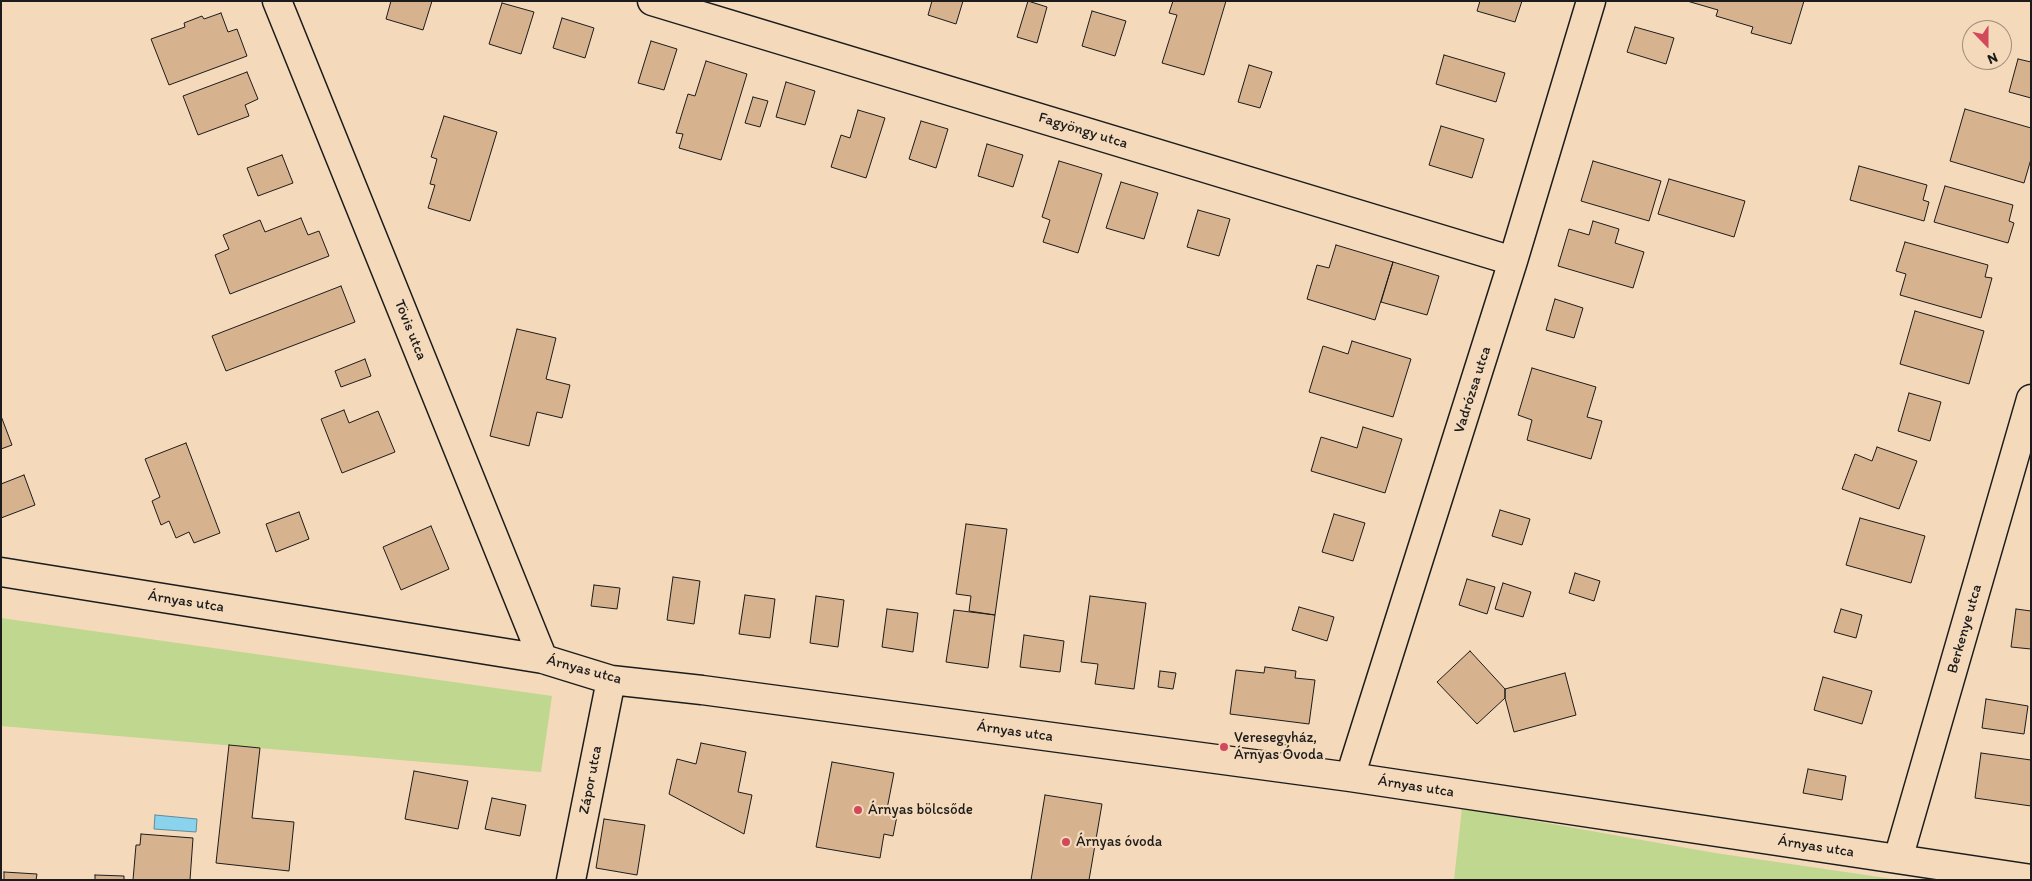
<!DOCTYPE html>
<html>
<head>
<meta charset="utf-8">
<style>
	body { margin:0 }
	#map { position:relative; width:2032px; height:881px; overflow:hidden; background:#f4d9bb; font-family:Itim,sans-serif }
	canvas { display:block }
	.frame { position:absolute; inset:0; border:2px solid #1c1c1c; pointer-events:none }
	.north { position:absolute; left:1962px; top:20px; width:50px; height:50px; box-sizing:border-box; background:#f4d9bb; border:1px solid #9e8d7b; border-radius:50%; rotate:158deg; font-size:14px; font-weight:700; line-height:20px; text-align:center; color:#1c1c1c }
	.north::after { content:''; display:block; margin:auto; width:18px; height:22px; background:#d1495b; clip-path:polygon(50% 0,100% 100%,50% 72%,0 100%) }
</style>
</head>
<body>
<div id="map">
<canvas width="2032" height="881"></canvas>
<div class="frame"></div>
<div class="north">N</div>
</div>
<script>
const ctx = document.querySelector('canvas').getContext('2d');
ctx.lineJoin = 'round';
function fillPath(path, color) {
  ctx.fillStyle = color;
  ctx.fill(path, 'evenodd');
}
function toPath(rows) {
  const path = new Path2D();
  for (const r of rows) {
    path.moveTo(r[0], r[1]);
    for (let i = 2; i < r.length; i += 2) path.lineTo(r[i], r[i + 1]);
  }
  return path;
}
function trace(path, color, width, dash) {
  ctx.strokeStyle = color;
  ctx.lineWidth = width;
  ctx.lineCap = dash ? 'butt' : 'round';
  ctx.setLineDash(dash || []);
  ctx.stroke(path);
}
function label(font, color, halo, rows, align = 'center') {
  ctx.font = font + ' Itim,sans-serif';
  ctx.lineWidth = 4.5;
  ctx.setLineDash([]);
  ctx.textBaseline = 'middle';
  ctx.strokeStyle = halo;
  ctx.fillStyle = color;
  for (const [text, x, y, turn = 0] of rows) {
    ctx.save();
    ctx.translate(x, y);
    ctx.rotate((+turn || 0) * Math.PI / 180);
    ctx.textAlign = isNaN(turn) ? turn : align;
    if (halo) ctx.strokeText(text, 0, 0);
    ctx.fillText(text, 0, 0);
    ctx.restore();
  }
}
const green = toPath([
	[1,618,552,696,541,772,1,726],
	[1462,808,1715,853,1900,880,1454,880]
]);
const water = toPath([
	[155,815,197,819,196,832,154,829,155,815]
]);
const building = toPath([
	[391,1,432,1,423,30,386,19,391,1],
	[932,1,963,1,956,24,928,15,932,1],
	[1028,1,1047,7,1037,43,1017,37,1028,1],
	[1173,1,1226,1,1204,75,1162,63,1177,15,1169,13,1173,1],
	[1480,1,1522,1,1515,22,1477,11,1480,1],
	[1687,1,1804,1,1791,44,1751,33,1753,27,1716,16,1718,10,1687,1],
	[502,3,534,12,521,54,489,44,502,3],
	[1092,11,1126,21,1115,56,1082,46,1092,11],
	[221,13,228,32,237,29,247,56,169,85,151,39,185,27,184,23,202,16,204,19,221,13],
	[562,18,594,28,585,58,553,48,562,18],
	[1635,27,1674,38,1666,64,1627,52,1635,27],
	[651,41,677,49,664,90,638,83,651,41],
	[1444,55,1505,73,1496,102,1436,84,1444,55],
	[2018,59,2031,62,2031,98,2009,92,2018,59],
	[706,61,747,74,721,160,679,148,683,134,676,133,688,94,695,96,706,61],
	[1249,65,1272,72,1260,108,1238,102,1249,65],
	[247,72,258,99,245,105,249,116,198,135,183,96,247,72],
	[786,82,815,91,805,125,776,117,786,82],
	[753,97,768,101,760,127,745,123,753,97],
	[1965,109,2031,128,2031,159,2024,183,1950,161,1965,109],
	[858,110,885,118,866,178,831,167,841,135,850,138,858,110],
	[444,116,497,132,470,221,428,208,435,185,430,184,437,159,431,157,444,116],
	[921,121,948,129,936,168,909,159,921,121],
	[1441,126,1484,139,1472,178,1429,165,1441,126],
	[987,144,1023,155,1013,187,978,176,987,144],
	[282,155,293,183,258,196,247,168,282,155],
	[1059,161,1102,174,1078,253,1043,242,1050,220,1042,217,1059,161],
	[1593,161,1661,181,1649,221,1581,201,1593,161],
	[1859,166,1927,185,1923,200,1929,202,1924,221,1850,200,1859,166],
	[1669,179,1745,201,1734,237,1658,214,1669,179],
	[1121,182,1158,193,1144,239,1106,228,1121,182],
	[1945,186,2013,205,2009,221,2014,223,2008,243,1934,222,1945,186],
	[1198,210,1230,219,1219,256,1187,247,1198,210],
	[301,218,308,235,319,231,329,256,230,294,215,255,229,249,223,235,260,220,265,232,301,218],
	[1593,221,1619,229,1615,243,1644,252,1633,288,1558,266,1569,229,1589,235,1593,221],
	[1905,242,1988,265,1985,277,1992,278,1981,318,1900,295,1906,274,1896,271,1905,242],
	[1336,245,1393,262,1375,320,1307,299,1317,265,1329,268,1336,245],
	[1393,262,1439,276,1427,315,1381,302,1393,262],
	[341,286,355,322,226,371,212,336,341,286],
	[1555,299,1583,308,1574,338,1546,330,1555,299],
	[1915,311,1984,331,1969,384,1900,364,1915,311],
	[517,329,556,338,546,379,570,385,562,418,537,412,529,446,490,436,517,329],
	[1352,341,1411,359,1393,417,1309,392,1323,346,1348,354,1352,341],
	[365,359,371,376,341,387,335,371,365,359],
	[1532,368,1596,387,1587,417,1602,421,1591,459,1527,440,1532,420,1518,415,1532,368],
	[1909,393,1941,402,1930,441,1898,431,1909,393],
	[344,410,349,423,378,411,395,452,342,473,321,419,344,410],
	[1,416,12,445,1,449,1,416],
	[1363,427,1402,439,1385,493,1311,471,1321,437,1357,448,1363,427],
	[186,443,220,533,194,543,189,532,176,538,169,521,161,525,152,501,160,497,145,459,186,443],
	[1877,447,1917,461,1899,509,1842,489,1855,454,1872,461,1877,447],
	[24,475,35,505,1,518,1,484,24,475],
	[1500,510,1530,519,1522,545,1492,536,1500,510],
	[299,512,309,539,276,552,266,524,299,512],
	[1334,514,1365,523,1353,561,1322,552,1334,514],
	[1860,518,1925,536,1911,583,1846,565,1860,518],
	[966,524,1007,529,995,615,969,611,971,596,956,594,966,524],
	[431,526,449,569,401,590,383,547,431,526],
	[1575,573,1600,581,1594,601,1569,593,1575,573],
	[673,577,700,581,694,624,667,620,673,577],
	[1467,579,1495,587,1487,614,1459,605,1467,579],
	[1503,583,1531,592,1523,617,1495,609,1503,583],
	[594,585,620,588,617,609,591,606,594,585],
	[745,595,775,599,770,638,739,634,745,595],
	[816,596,844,600,838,647,810,643,816,596],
	[1090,596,1146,603,1134,689,1095,684,1098,664,1081,662,1090,596],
	[1299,607,1334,617,1327,641,1292,630,1299,607],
	[887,609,918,613,913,652,882,647,887,609],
	[1841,609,1862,615,1856,638,1834,632,1841,609],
	[2016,609,2031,611,2031,649,2011,647,2016,609],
	[954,610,995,615,988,668,946,662,954,610],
	[1024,635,1064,641,1060,672,1020,667,1024,635],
	[1470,651,1505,689,1505,698,1477,724,1437,682,1470,651],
	[1265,667,1296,671,1295,678,1315,680,1309,724,1230,714,1236,670,1264,673,1265,667],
	[1160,671,1176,673,1173,689,1158,687,1160,671],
	[1565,673,1576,715,1514,732,1505,698,1505,689,1565,673],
	[1823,677,1872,691,1862,724,1814,710,1823,677],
	[1986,699,2028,706,2024,734,1982,728,1986,699],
	[701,743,746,752,738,792,752,795,744,834,669,794,677,759,696,764,701,743],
	[229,745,260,748,252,818,294,822,289,871,216,863,229,745],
	[1981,753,2031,760,2031,806,1975,798,1981,753],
	[832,762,894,773,887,809,898,811,893,836,884,834,880,858,816,847,832,762],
	[1808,769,1846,776,1842,800,1803,793,1808,769],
	[414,771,468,781,458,829,405,819,414,771],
	[1045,795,1102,804,1089,880,1031,880,1045,795],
	[492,798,526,805,520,836,485,829,492,798],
	[604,819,645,825,637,875,596,868,604,819],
	[141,834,193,838,190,880,133,880,136,845,140,845,141,834],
	[4,872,37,874,36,880,4,880,4,872],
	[95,875,124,876,124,880,95,880,95,875]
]);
const minor = toPath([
	[277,1,543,659],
	[652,1,1513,261],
	[1,572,543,659,611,680,702,690,1350,777,2031,879],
	[1350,777,1513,261,1591,1],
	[1898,859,2031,399],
	[571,880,611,680]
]);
const markers = [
	[1224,747,5,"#d1495b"],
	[858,810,5,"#d1495b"],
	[1066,842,5,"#d1495b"]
];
const streetNames = [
	["Fagyöngy utca",1083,131,17],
	["Tövis utca",410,330,68],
	["Vadrózsa utca",1473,390,-72],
	["Árnyas utca",186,602,9],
	["Berkenye utca",1965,629,-74],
	["Árnyas utca",584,670,15],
	["Árnyas utca",1015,732,8],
	["Zápor utca",591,780,-79],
	["Árnyas utca",1416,787,9],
	["Árnyas utca",1816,847,9]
];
const poiNames = [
	["Veresegyház,",1234,738],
	["Árnyas Óvoda",1234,755],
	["Árnyas bölcsőde",868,810],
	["Árnyas óvoda",1076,842]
];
fillPath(green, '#bfd78e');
fillPath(water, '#8bd3ed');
trace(water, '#5f8a99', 1);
fillPath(building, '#d7b28f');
trace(building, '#1c1c1c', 1);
trace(minor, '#1c1c1c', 31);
trace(minor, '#f4d9bb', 28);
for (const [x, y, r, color] of markers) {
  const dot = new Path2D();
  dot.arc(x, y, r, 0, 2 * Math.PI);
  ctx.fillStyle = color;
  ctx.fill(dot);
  trace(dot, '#f4d9bb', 2);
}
label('15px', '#1c1c1c', '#f4d9bb', streetNames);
label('15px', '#1c1c1c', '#f4d9bb', poiNames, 'left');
</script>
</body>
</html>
